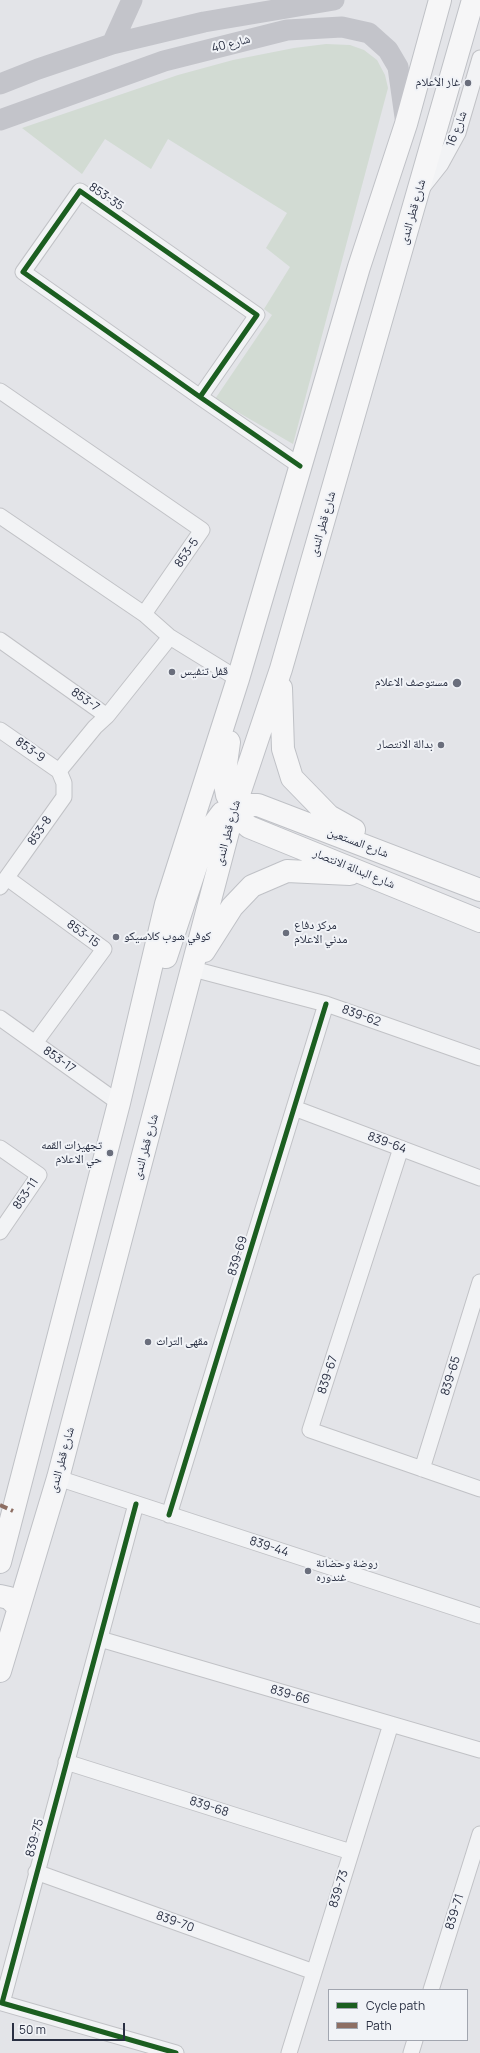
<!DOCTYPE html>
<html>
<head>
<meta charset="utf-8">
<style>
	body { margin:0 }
	#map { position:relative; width:480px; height:2053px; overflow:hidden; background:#e3e4e8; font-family:Manrope,sans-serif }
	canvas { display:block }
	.legend { position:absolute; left:328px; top:1989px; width:140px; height:52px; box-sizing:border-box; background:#f1f3f7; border:1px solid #a1a5af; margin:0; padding:5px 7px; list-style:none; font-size:12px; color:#292f42 }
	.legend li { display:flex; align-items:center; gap:8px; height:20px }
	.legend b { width:20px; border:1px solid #a1a5af }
	.scale { position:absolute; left:12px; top:2023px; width:113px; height:18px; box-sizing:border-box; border:2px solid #292f42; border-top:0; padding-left:5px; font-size:12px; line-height:14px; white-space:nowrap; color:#292f42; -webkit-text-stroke:3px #f1f3f7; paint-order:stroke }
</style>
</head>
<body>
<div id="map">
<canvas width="480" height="2053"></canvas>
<ul class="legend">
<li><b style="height:5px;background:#1b5e20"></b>Cycle path</li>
<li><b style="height:5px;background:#8d6e63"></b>Path</li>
</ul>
<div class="scale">50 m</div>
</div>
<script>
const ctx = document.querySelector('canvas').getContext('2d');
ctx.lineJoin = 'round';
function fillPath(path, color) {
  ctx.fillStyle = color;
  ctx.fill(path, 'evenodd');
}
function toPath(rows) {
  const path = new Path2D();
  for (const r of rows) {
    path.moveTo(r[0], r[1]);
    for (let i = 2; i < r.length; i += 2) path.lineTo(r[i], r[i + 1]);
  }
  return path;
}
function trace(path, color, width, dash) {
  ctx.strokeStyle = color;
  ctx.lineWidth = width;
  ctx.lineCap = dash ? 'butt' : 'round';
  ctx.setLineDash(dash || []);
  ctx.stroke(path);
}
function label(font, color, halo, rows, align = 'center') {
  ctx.font = font + ' Manrope,"Noto Naskh Arabic",sans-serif';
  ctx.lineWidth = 4;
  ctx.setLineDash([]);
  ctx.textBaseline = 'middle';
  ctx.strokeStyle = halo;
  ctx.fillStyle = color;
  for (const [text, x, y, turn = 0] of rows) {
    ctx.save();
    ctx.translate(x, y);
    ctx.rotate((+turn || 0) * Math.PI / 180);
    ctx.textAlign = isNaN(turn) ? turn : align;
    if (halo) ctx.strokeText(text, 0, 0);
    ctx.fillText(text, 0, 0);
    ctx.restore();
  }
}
const green = toPath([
	[326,44,350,45,364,50,377,60,385,75,388,88,293,444,215,399,272,315,264,309,290,267,266,248,287,213,168,139,151,169,105,139,82,174,22,128,178,75,233,60,294,48]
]);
const street = toPath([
	[422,188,441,164,458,133,480,58],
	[0,391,202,530,144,614,0,516],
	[200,397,257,315,80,191,23,272,200,397,300,466],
	[170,637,238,679],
	[0,640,107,716,170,637,144,614],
	[0,730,59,771],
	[59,771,95,727,107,716],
	[7,878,104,949,35,1043],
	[0,887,64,797,64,783,59,771],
	[193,969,326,1004,480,1058],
	[0,1018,119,1103],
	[294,1108,480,1178],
	[0,1148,39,1175,0,1232],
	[401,1148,310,1430,480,1489],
	[422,1469,480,1282],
	[58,1478,480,1616],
	[136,1504,2,2003,176,2053],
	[169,1515,326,1004],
	[100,1639,480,1750],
	[66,1762,351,1852],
	[36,1872,314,1972],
	[431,1990,480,1834],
	[289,2053,391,1724],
	[411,2053,415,2040]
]);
const secondary = toPath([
	[112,44,132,0],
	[0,84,38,69,112,44,204,22,334,0],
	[0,120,164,61,287,30,342,27,369,33,388,50,398,67,406,124]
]);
const primary = toPath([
	[281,688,283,749,292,778,329,816,354,830],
	[229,742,224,779,227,795,240,819,249,827,480,921],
	[204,951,232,907,252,886,287,871,350,874],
	[166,957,207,833,222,813,246,805,258,805,480,890],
	[0,1562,119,1103,166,904,238,679,359,267,406,124,440,0],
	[0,1596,9,1598,18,1607],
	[0,1671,58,1478,234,809,281,669,473,0]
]);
const quiet = toPath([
	[0,1505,13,1511]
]);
const cycleway = toPath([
	[200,397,257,315,80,191,23,272,200,397,300,466],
	[136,1504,2,2003,176,2053],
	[169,1515,326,1004]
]);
const markers = [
	[468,83,4,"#6a6e7c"],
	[172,672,4,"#6a6e7c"],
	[457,683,5,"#6a6e7c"],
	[441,745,4,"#6a6e7c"],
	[286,933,4,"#6a6e7c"],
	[116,937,4,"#6a6e7c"],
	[110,1153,4,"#6a6e7c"],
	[148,1342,4,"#6a6e7c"],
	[308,1571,4,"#6a6e7c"]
];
const streetNames = [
	["شارع 40",231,44,-15],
	["شارع 16",457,129,-69],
	["853-35",106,197,34],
	["شارع قطر الندى",413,212,-74],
	["شارع قطر الندى",323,524,-74],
	["853-5",187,553,-55],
	["853-7",85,700,35],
	["853-9",30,750,35],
	["853-8",40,831,-55],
	["شارع قطر الندى",228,833,-75],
	["شارع المستعين",358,843,21],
	["شارع البدالة الانتصار",354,869,22],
	["853-15",83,934,36],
	["839-62",361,1016,20],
	["853-17",59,1060,35],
	["839-64",387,1143,20],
	["شارع قطر الندى",146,1147,-75],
	["853-11",26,1194,-56],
	["839-69",238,1256,-73],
	["839-67",328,1375,-72],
	["839-65",451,1376,-73],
	["شارع قطر الندى",62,1460,-75],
	["839-44",269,1547,18],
	["839-66",290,1695,16],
	["839-68",209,1807,18],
	["839-75",35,1838,-75],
	["839-73",339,1889,-73],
	["839-71",455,1912,-73],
	["839-70",175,1922,20]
];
const poiNames = [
	["غاز الأعلام",460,83,"right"],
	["قفل تنفيس",180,672],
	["مستوصف الاعلام",448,683,"right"],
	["بدالة الانتصار",433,745,"right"],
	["مركز دفاع",294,926],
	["مدني الاعلام",294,940],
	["كوفي شوب كلاسيكو",124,937],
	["تجهيزات القمه",102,1146,"right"],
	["حي الاعلام",102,1160,"right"],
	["مقهى التراث",156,1342],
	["روضة وحضانة",316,1564],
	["غندوره",316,1578]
];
fillPath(green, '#d2dbd3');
trace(street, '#c1c2c6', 17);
trace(primary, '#bfc1c6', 24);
trace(street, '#f2f3f5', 15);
trace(secondary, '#c3c4ca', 21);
trace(primary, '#f6f6f7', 22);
trace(quiet, '#8d6e63', 4, [8, 4]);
trace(cycleway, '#1b5e20', 5);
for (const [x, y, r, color] of markers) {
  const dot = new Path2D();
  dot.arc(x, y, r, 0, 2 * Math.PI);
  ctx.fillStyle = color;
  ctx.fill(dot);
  trace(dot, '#f1f3f7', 1.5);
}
label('12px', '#292f42', '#f1f3f7', streetNames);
label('12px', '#292f42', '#f1f3f7', poiNames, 'left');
</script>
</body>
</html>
